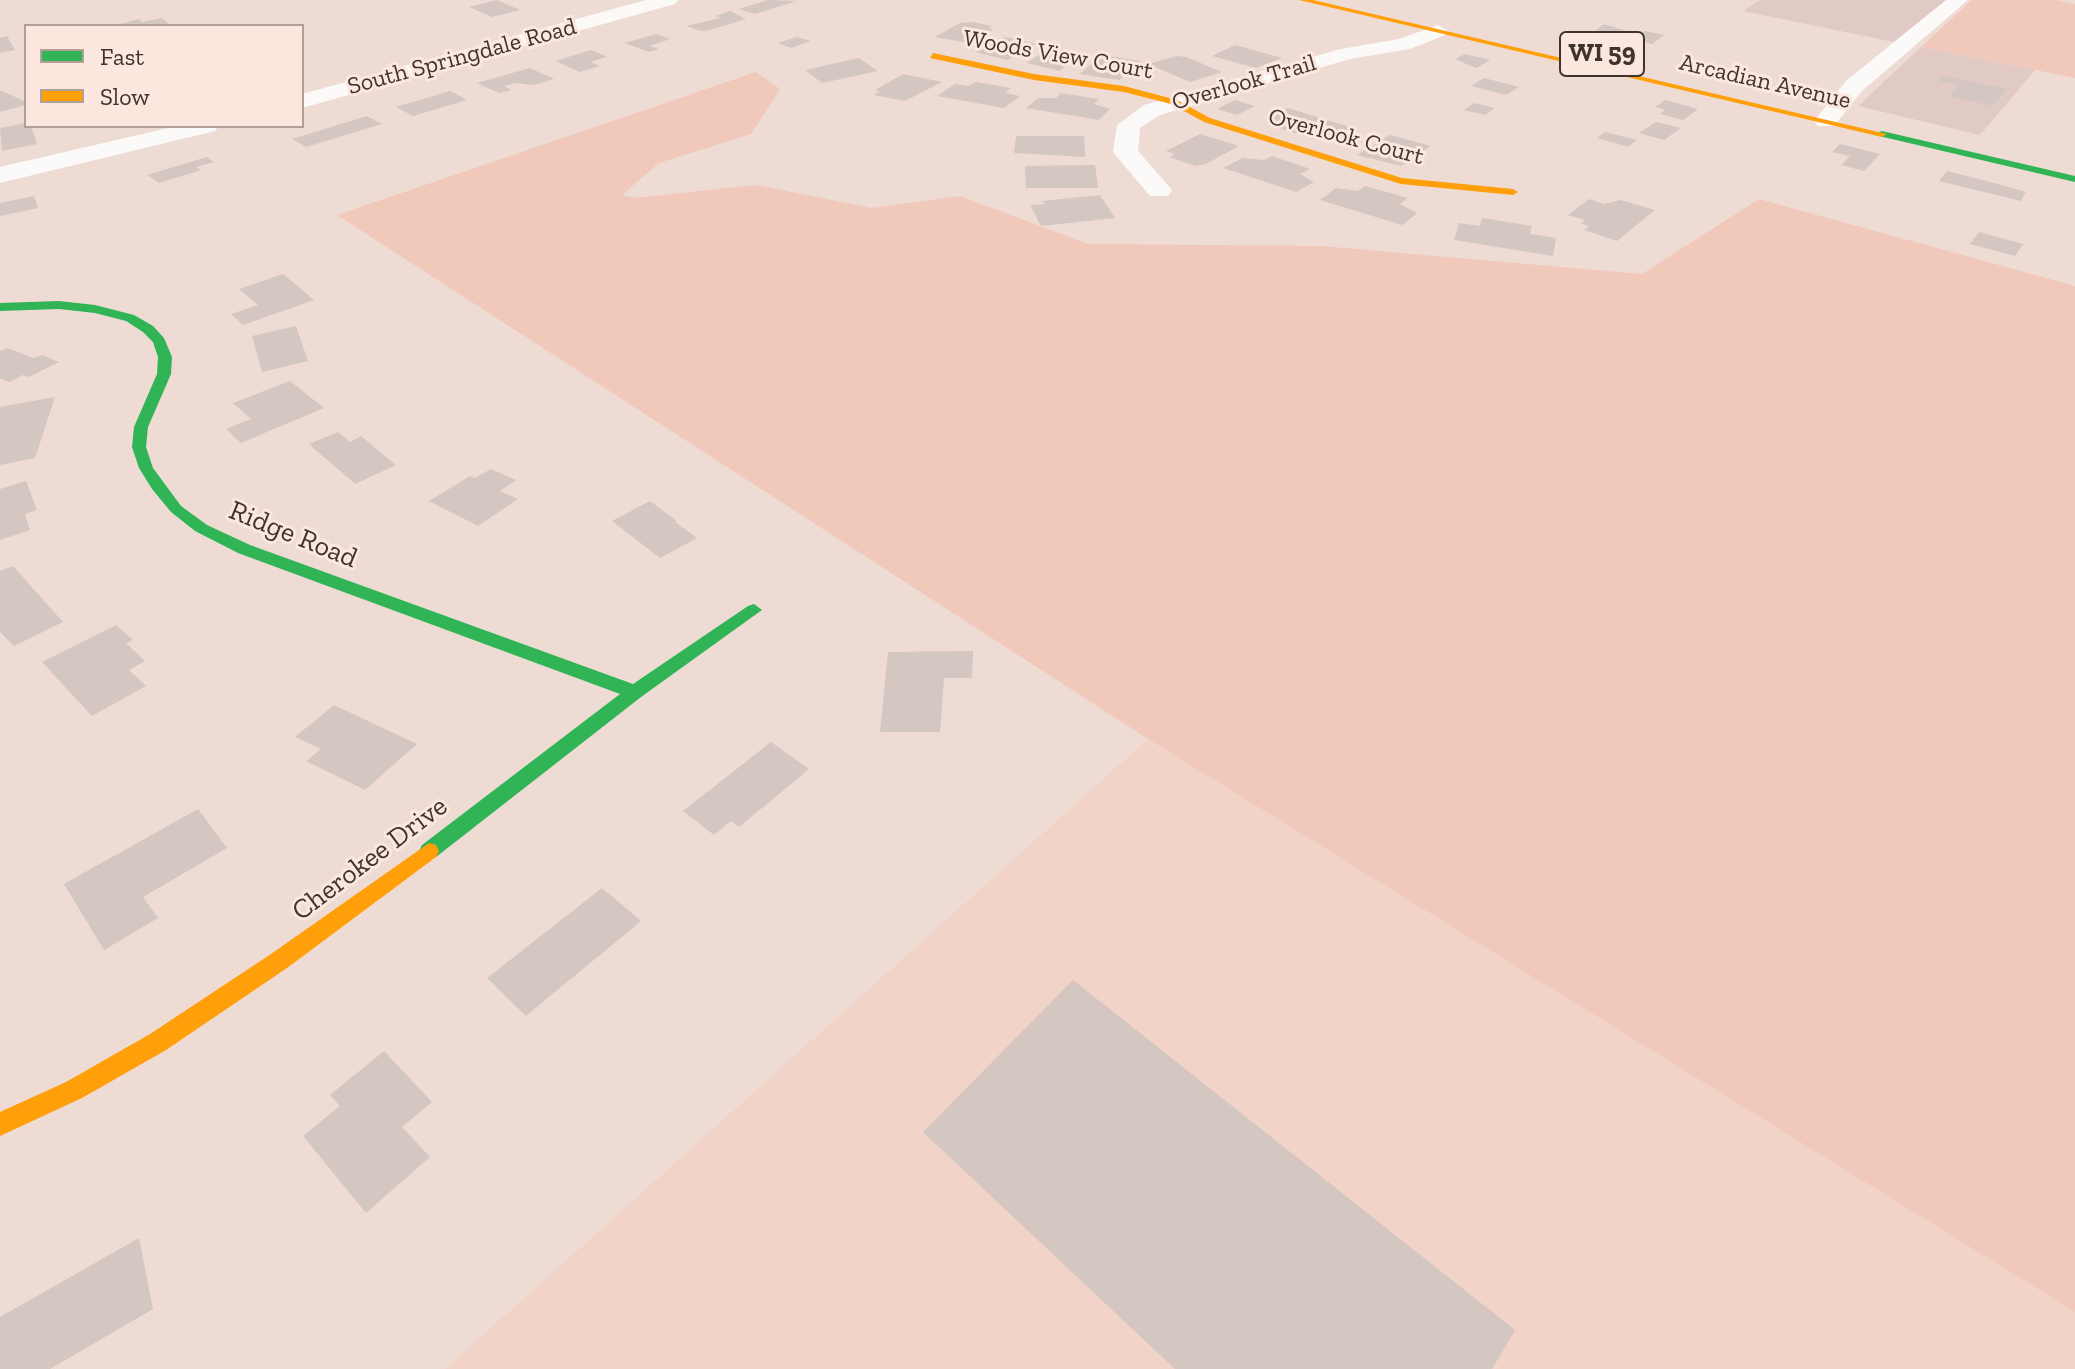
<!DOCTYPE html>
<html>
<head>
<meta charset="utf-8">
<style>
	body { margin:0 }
	#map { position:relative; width:2075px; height:1369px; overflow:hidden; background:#eedbd4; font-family:"Zilla Slab",serif }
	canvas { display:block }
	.legend { position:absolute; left:24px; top:24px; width:280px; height:104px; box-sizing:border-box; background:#fce7df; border:2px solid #b19f98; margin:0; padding:10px 14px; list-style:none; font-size:24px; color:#40332e }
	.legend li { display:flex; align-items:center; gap:16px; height:40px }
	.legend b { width:40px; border:2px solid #b19f98 }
</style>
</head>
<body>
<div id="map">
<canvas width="2075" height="1369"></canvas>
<ul class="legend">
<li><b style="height:10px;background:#30b455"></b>Fast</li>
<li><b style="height:10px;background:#ff9f0a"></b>Slow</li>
</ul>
</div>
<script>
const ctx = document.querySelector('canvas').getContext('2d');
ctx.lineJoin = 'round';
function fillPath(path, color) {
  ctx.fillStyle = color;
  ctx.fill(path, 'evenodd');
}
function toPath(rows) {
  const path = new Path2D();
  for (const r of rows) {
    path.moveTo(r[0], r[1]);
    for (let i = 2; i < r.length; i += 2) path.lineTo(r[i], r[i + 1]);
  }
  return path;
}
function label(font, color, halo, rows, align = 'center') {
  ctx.font = font + ' "Zilla Slab",serif';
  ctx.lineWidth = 6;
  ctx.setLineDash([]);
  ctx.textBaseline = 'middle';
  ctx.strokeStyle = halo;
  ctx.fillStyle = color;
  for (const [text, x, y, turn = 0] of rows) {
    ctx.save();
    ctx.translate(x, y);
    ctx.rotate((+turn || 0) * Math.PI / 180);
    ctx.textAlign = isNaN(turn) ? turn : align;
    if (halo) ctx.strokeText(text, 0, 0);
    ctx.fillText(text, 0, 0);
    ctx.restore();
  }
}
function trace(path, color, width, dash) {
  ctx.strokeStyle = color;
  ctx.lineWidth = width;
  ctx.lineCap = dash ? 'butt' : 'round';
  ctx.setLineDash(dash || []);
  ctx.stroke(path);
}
const commercial = toPath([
	[1760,0,1947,0,1894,42,1743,11],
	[1921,47,2035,70,1980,135,1858,106]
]);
const built = toPath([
	[1148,739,2075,1312,2075,1369,445,1369]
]);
const green = toPath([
	[1972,0,2055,0,2075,4,2075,78,1921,47],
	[756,72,780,89,751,134,659,163,622,195,634,198,756,185,872,208,960,196,1088,244,1322,246,1642,274,1759,199,2075,286,2075,1312,1148,739,337,215]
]);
const building = toPath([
	[497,0,520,10,492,17,469,7],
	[768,0,797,1,755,14,739,9],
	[730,11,746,19,710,30,701,31,686,26,721,18,715,16],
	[162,18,171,25,113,26,139,19,142,22],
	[972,22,992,26,988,28,993,29,969,43,935,37,960,23],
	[1604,24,1639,35,1645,31,1664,35,1652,44,1632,39,1635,37,1595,31],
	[656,34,670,39,649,46,659,49,649,52,625,43],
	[7,36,15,50,0,53,0,38],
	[797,37,811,41,791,48,778,43],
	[1005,37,1037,44,1007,60,976,52],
	[1235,45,1282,58,1256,68,1212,56],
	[1050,47,1084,53,1059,71,1027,63],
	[591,50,607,57,590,62,600,66,580,72,555,61],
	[1465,54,1490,60,1476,68,1455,59],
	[1101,55,1140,61,1119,80,1080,74],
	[1177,56,1186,57,1222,72,1190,82,1148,64],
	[859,58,878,71,822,83,805,70],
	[530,68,554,79,534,85,516,83,504,86,511,90,499,93,477,83],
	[903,74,942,82,905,101,874,95,880,91,875,90],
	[1943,76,1963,80,2006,89,1993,106,1950,96,1959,85,1939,81],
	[1484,78,1519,87,1506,95,1471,86],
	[976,82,1011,88,1005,93,1020,96,1004,108,937,96,955,84,969,86],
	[0,90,26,102,26,105,0,112],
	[450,91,467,100,413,116,396,107],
	[1061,93,1099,99,1094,104,1110,109,1099,120,1026,108,1038,98,1056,98],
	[1235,100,1255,106,1237,115,1217,109],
	[1665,100,1698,109,1683,120,1660,114,1665,110,1655,107],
	[1474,103,1495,108,1485,115,1464,110],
	[1288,108,1356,129,1341,137,1320,135,1313,139,1276,127,1282,124,1270,117],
	[367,116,382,124,306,147,292,139],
	[1656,122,1681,128,1664,140,1639,133],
	[26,123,26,126,31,126,37,144,2,151,0,128],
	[1605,132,1637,140,1628,147,1597,138],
	[1200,134,1239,146,1206,164,1195,166,1169,157,1175,154,1166,151],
	[1390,135,1431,146,1401,166,1357,155],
	[1016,136,1084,136,1085,157,1014,153],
	[1840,144,1880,154,1864,171,1841,165,1850,156,1832,152],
	[1272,156,1310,169,1300,174,1314,182,1296,192,1223,168,1243,158,1264,160],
	[207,157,214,162,196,167,201,170,159,183,147,175],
	[1095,165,1098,188,1026,188,1025,166],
	[1947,171,1998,184,2026,192,2021,201,1939,181],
	[1365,186,1408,198,1400,204,1417,213,1402,225,1320,200,1336,188,1358,191],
	[1100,195,1115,218,1041,226,1030,205,1045,204,1042,201],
	[34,196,38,208,0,216,0,203],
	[1589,199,1604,204,1621,200,1655,210,1617,241,1584,230,1589,226,1581,224,1585,220,1568,215],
	[1482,218,1532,226,1530,234,1556,238,1553,256,1454,240,1459,223,1480,226],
	[1979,232,2023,244,2015,256,1970,244],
	[283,274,314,300,243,325,231,314,258,305,239,289],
	[296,326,308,361,262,372,252,336],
	[7,348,34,358,42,355,59,362,29,377,23,375,9,382,0,378,0,351],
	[290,381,324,408,241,443,226,429,251,419,233,403],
	[55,397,35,458,0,465,0,407],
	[338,432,350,442,361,436,396,465,355,484,309,444],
	[491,469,516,480,500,491,518,499,478,526,429,501,470,476,475,478],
	[26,481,37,510,25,514,30,530,0,540,0,489],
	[650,501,677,521,675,522,697,538,660,558,612,521],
	[13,566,63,622,14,646,0,632,0,571],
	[116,625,133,640,126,643,145,661,129,670,146,686,92,716,42,662],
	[973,651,972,678,944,678,940,732,880,732,888,652],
	[334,705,417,744,365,790,306,761,321,749,295,737],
	[771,742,809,769,739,827,731,821,714,835,683,811],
	[198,809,227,848,143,897,158,918,104,950,64,884],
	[602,888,641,921,526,1016,487,978],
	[1073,980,1515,1330,1492,1369,1175,1369,923,1132],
	[384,1051,432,1102,402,1127,430,1157,366,1213,303,1136,340,1106,330,1095],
	[139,1238,153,1309,50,1369,0,1369,0,1317]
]);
const street = toPath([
	[646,0,678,0,675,4,302,108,302,94,646,0],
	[1946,0,1968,0,1862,91,1834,126,1818,126,1814,121,1846,81,1946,0],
	[1438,25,1448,31,1445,35,1410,49,1350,59,1160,115,1140,128,1138,151,1172,190,1168,196,1150,196,1113,152,1117,125,1144,105,1341,49,1399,39,1438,25],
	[177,126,219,126,215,131,0,183,0,167,177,126]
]);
const fast = toPath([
	[1882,131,2075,176,2075,182,1879,136,1879,132,1882,131],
	[59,301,95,305,134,315,153,326,164,338,172,357,171,374,148,427,146,447,153,468,181,506,207,525,250,545,633,684,748,606,754,604,762,610,641,697,436,857,429,859,422,857,419,851,422,845,620,694,238,553,195,531,171,512,152,489,139,468,132,447,134,427,157,374,158,357,153,342,143,332,126,321,95,313,59,309,0,311,0,303,59,301]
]);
const slow = toPath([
	[1299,0,1313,0,1887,134,1882,137,1299,0],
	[933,53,1034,74,1124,86,1177,100,1210,118,1402,178,1513,189,1518,192,1513,195,1401,184,1204,122,1171,104,1124,92,1034,80,930,58,933,53],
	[429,843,436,845,439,851,436,857,287,968,166,1050,82,1098,0,1136,0,1112,66,1082,150,1034,271,954,429,843]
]);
const farStreetnames = [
	["Woods View Court",1058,55,10],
	["South Springdale Road",462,57,-15],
	["Arcadian Avenue",1765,82,13],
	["Overlook Trail",1244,83,-16],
	["Overlook Court",1346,137,15]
];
const shields = [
	[1602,54,84]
];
const shieldNames = [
	["WI 59",1602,54]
];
const streetNames = [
	["Ridge Road",293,535,22],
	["Cherokee Drive",370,859,-37]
];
fillPath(commercial, '#e1cac5');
fillPath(built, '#f2d3c7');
fillPath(green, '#f1c9bb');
fillPath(building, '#d4c6c0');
fillPath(street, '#fcfaf9');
fillPath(fast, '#30b455');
fillPath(slow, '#ff9f0a');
label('24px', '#40332e', '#fce7df', farStreetnames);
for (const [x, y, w] of shields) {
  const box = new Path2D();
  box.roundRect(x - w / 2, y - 22, w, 44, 6);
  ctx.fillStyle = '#fce7df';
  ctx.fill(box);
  trace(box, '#40332e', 2);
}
label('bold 26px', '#40332e', null, shieldNames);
label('28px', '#40332e', '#fce7df', streetNames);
</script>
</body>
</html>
